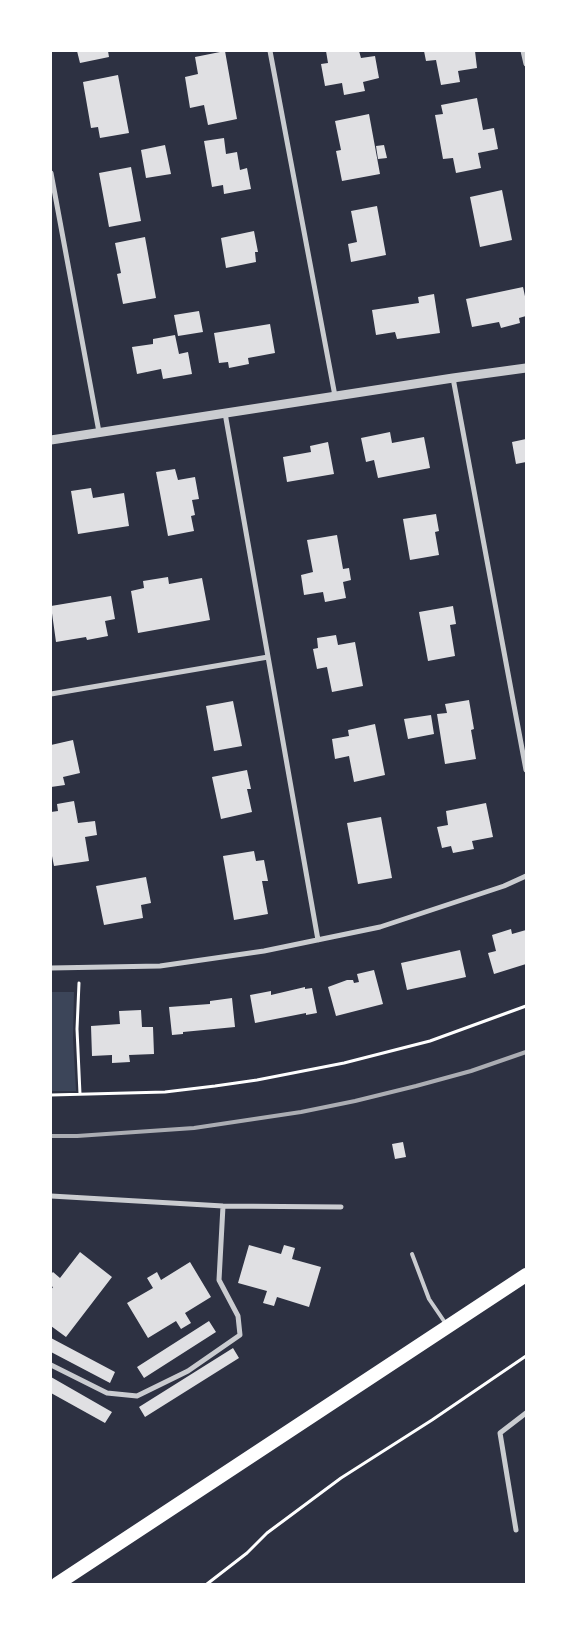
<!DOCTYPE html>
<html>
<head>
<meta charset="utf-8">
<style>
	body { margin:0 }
	#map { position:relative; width:577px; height:1635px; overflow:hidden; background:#2d3142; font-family:"Space Grotesk",sans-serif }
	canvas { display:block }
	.frame { position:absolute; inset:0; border:52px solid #fff; pointer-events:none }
</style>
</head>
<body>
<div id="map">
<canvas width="577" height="1635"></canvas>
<div class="frame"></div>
</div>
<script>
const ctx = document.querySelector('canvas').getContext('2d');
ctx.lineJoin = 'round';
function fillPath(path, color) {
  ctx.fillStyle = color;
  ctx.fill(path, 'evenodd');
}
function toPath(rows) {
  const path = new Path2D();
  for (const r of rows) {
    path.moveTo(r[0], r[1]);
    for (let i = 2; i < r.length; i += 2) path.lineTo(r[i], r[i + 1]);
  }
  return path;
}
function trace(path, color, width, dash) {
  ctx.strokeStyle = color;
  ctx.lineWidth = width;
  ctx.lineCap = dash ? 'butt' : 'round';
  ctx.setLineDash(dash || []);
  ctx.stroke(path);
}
const green = toPath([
	[51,992,74,992,73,1038,76,1091,51,1091]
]);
const building = toPath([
	[77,51,108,51,109,57,80,63],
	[225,51,237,119,208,125,204,105,190,108,185,77,198,74,195,57],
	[326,51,359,51,361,58,375,56,379,78,363,82,365,91,344,95,342,83,325,86,321,64,328,63],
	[424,51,475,51,477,68,458,71,460,82,441,85,436,60,426,61],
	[118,75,129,133,100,138,98,127,91,128,83,82],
	[477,98,483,130,494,128,498,149,478,153,481,168,456,173,453,158,443,159,435,115,443,114,441,105],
	[369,114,380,174,342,181,336,151,341,150,335,121],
	[224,138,226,154,237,152,240,170,247,168,251,189,224,194,223,185,212,187,204,141],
	[165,145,171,174,146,178,141,150],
	[384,145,387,158,378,159,376,146],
	[131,167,141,221,109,227,99,173],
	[502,190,512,240,480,247,470,197],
	[377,206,386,255,351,262,348,244,357,242,351,211],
	[254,231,258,252,255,252,256,262,226,268,221,238],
	[145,237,156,298,123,304,117,274,121,273,115,243],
	[523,287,526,301,526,316,519,318,520,323,501,328,499,322,472,327,466,299],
	[434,294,440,333,397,339,395,332,376,335,372,310,419,303,418,297],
	[199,311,203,332,178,336,174,315],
	[270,324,275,353,248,358,249,364,229,368,228,362,219,363,214,333],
	[175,335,179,354,188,352,192,374,163,379,161,369,137,374,132,347,153,344,153,339],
	[390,432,392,443,424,437,430,468,378,478,374,460,366,462,361,438],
	[526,439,526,462,516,464,512,442],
	[328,442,334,474,287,482,283,457,311,452,310,446],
	[175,469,178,480,195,477,199,499,192,500,195,515,191,516,194,531,168,536,156,472],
	[91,488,93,498,124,493,129,526,78,534,71,491],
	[436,514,439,531,435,532,439,555,410,560,403,519],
	[337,535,343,569,349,568,351,580,343,582,346,598,325,602,323,592,304,595,301,575,313,572,307,540],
	[168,577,169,584,202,578,210,620,138,633,131,591,144,588,143,581],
	[111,596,115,619,105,621,108,636,87,640,86,637,56,642,51,606],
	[453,606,456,624,450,625,455,656,428,661,419,612],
	[336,635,338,645,355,642,363,686,332,692,327,667,317,669,313,649,318,648,317,638],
	[469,700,474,729,471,730,476,759,445,764,437,714,447,713,445,704],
	[233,701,242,746,214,751,206,706],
	[431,715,434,734,408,739,404,719],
	[375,724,385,775,354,782,349,756,335,759,332,739,349,736,348,730],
	[73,740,80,773,63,777,65,785,51,787,51,745],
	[247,770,251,789,247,789,252,812,221,819,212,777],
	[74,801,78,823,95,821,97,835,85,837,89,861,54,866,51,851,51,812,58,811,57,804],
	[486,803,493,837,472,841,474,849,453,853,451,846,442,848,437,827,448,825,446,811],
	[381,817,392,878,358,884,347,823],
	[254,851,256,861,264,860,268,881,262,881,268,914,234,920,223,856],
	[146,877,151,903,141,905,143,918,104,925,96,886],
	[511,929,512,934,526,930,526,964,494,974,488,953,496,951,492,935],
	[460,950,466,977,407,990,401,963],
	[374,970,383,1004,336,1016,328,987,347,980,353,980,354,983,359,982,357,974],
	[305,987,305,989,312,988,317,1013,306,1015,306,1013,255,1023,250,995,271,991,271,995],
	[232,998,235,1027,183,1032,183,1034,172,1035,169,1007,210,1004,210,1001],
	[141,1010,142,1027,153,1027,154,1054,129,1055,130,1062,112,1063,112,1055,92,1056,91,1026,120,1024,119,1011],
	[403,1142,406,1157,395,1159,392,1144],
	[249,1245,281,1254,284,1245,295,1248,292,1259,321,1267,309,1307,277,1297,274,1306,263,1303,267,1291,238,1283],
	[80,1252,112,1277,66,1337,51,1326,51,1290,53,1287,51,1286,51,1274,53,1272,60,1278],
	[190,1262,211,1297,185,1313,191,1323,181,1329,176,1321,148,1338,127,1303,153,1288,147,1278,157,1272,161,1280],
	[209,1321,216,1332,144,1378,137,1367],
	[51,1338,115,1372,110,1383,51,1352],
	[233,1348,239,1358,145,1417,139,1407],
	[51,1377,112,1412,105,1423,51,1393]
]);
const path = toPath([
	[79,983,77,1029,80,1094],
	[51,1095,165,1092,215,1086,257,1080,344,1063,430,1041,526,1006],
	[207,1584,247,1553,267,1533,341,1478,432,1420,526,1356]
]);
const service = toPath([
	[412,1254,429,1299,446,1324]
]);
const minor = toPath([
	[270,51,335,396],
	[523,51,526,64],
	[51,173,99,432],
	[453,378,526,770],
	[225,413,318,940],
	[51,694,268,657],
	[51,968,160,966,264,951,380,927,504,886,526,876],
	[51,1196,223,1206,341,1207],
	[51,1365,107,1393,137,1396,188,1371,240,1335,238,1316,219,1280,223,1206],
	[516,1530,500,1433,526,1413]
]);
const tertiary = toPath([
	[51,440,453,378,526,368]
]);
const trunk = toPath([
	[57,1584,526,1275]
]);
const rail = toPath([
	[51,1136,77,1136,194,1128,301,1112,355,1101,416,1086,471,1071,526,1052]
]);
fillPath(green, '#3c4559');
fillPath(building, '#e0e0e3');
trace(path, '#fff', 3);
trace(service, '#caccd0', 4);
trace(minor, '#caccd0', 5);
trace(tertiary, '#caccd0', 9);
trace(trunk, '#fff', 14);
trace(rail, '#abadb3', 4);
</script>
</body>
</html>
